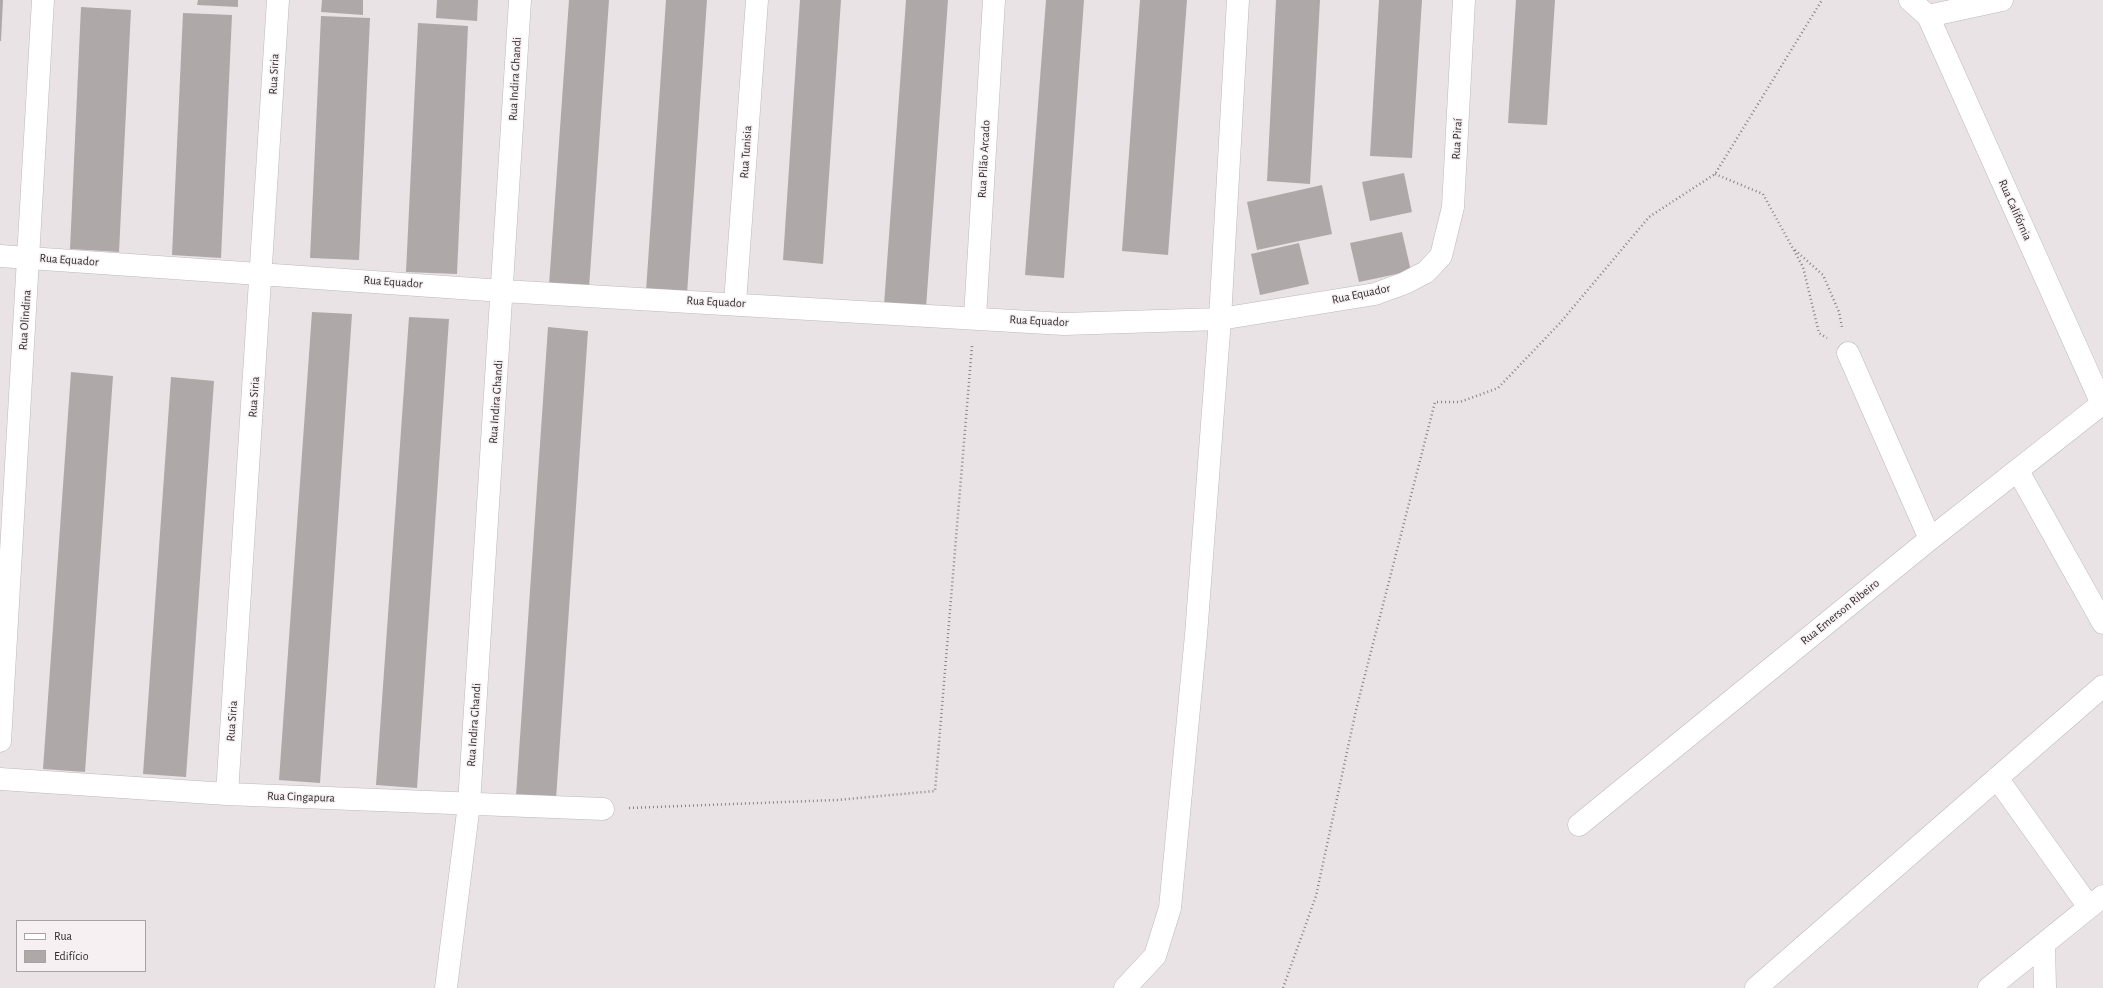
<!DOCTYPE html>
<html>
<head>
<meta charset="utf-8">
<style>
	body { margin:0 }
	#map { position:relative; width:2103px; height:988px; overflow:hidden; background:#e9e3e5; font-family:"Alegreya Sans",sans-serif }
	canvas { display:block }
	.legend { position:absolute; left:16px; top:920px; width:130px; height:52px; box-sizing:border-box; background:#f7f0f2; border:1px solid #a7a2a4; margin:0; padding:5px 7px; list-style:none; font-size:12px; color:#2f2d2e }
	.legend li { display:flex; align-items:center; gap:8px; height:20px }
	.legend b { width:20px; border:1px solid #a7a2a4 }
</style>
</head>
<body>
<div id="map">
<canvas width="2103" height="988"></canvas>
<ul class="legend">
<li><b style="height:5px;background:#fff"></b>Rua</li>
<li><b style="height:11px;background:#aea8a9"></b>Edifício</li>
</ul>
</div>
<script>
const ctx = document.querySelector('canvas').getContext('2d');
ctx.lineJoin = 'round';
function fillPath(path, color) {
  ctx.fillStyle = color;
  ctx.fill(path, 'evenodd');
}
function toPath(rows) {
  const path = new Path2D();
  for (const r of rows) {
    path.moveTo(r[0], r[1]);
    for (let i = 2; i < r.length; i += 2) path.lineTo(r[i], r[i + 1]);
  }
  return path;
}
function trace(path, color, width, dash) {
  ctx.strokeStyle = color;
  ctx.lineWidth = width;
  ctx.lineCap = dash ? 'butt' : 'round';
  ctx.setLineDash(dash || []);
  ctx.stroke(path);
}
function label(font, color, halo, rows, align = 'center') {
  ctx.font = font + ' "Alegreya Sans",sans-serif';
  ctx.lineWidth = 3;
  ctx.setLineDash([]);
  ctx.textBaseline = 'middle';
  ctx.strokeStyle = halo;
  ctx.fillStyle = color;
  for (const [text, x, y, turn = 0] of rows) {
    ctx.save();
    ctx.translate(x, y);
    ctx.rotate((+turn || 0) * Math.PI / 180);
    ctx.textAlign = isNaN(turn) ? turn : align;
    if (halo) ctx.strokeText(text, 0, 0);
    ctx.fillText(text, 0, 0);
    ctx.restore();
  }
}
const building = toPath([
	[0,0,3,0,1,41,0,41],
	[198,0,238,0,238,7,197,5],
	[322,0,363,0,363,15,321,12],
	[437,0,478,0,477,21,436,18],
	[569,0,609,0,589,288,549,285],
	[666,0,707,0,687,294,646,291],
	[800,0,841,0,823,264,783,260],
	[906,0,948,0,926,308,884,305],
	[1046,0,1084,0,1064,278,1025,275],
	[1140,0,1187,0,1168,255,1122,251],
	[1276,0,1320,0,1310,184,1267,181],
	[1379,0,1422,0,1412,158,1370,156],
	[1516,0,1555,0,1547,125,1508,123],
	[81,7,131,10,119,252,70,249],
	[183,13,232,15,221,258,172,255],
	[321,16,370,18,359,260,310,258],
	[418,23,468,26,457,274,406,272],
	[1404,173,1412,212,1370,221,1362,182],
	[1322,185,1332,234,1257,250,1247,202],
	[1402,232,1411,271,1359,282,1350,243],
	[1299,243,1309,284,1260,295,1251,254],
	[312,312,352,314,320,783,279,780],
	[409,317,449,319,417,788,376,785],
	[548,327,588,331,556,799,516,796],
	[71,372,113,376,85,772,43,769],
	[171,377,214,381,186,777,143,774]
]);
const path = toPath([
	[1715,174,1763,194,1803,267,1819,333,1827,338],
	[1795,250,1823,275,1839,312,1842,327],
	[629,808,837,800,935,791,972,346],
	[1283,988,1316,896,1356,710,1435,402,1460,402,1498,388,1560,323,1649,217,1715,174,1822,0]
]);
const minor = toPath([
	[1910,0,1928,16,2102,404],
	[1928,16,2002,0],
	[0,256,503,291,1064,324,1220,319,1375,294,1405,283,1426,272,1441,256,1453,207,1464,0],
	[735,303,757,0],
	[975,317,994,0],
	[1848,353,1930,539],
	[2018,471,2103,623],
	[0,741,43,0],
	[1997,778,2089,907],
	[0,779,227,794,603,809],
	[227,794,278,0],
	[1579,825,1930,539,2103,403],
	[2044,944,2045,988],
	[446,988,469,804,520,0],
	[1125,988,1155,956,1170,908,1196,635,1220,319,1238,0],
	[1756,988,2103,686],
	[1989,988,2103,896]
]);
const streetNames = [
	["Rua Siria",274,74,-87],
	["Rua Indira Ghandi",515,79,-87],
	["Rua Piraí",1457,139,-87],
	["Rua Tunisia",746,152,-86],
	["Rua Pilão Arcado",984,159,-87],
	["Rua Califórnia",2015,210,66],
	["Rua Equador",69,260,4],
	["Rua Equador",393,282,4],
	["Rua Equador",1361,294,-12],
	["Rua Equador",716,302,3],
	["Rua Olindina",25,320,-86],
	["Rua Equador",1039,321,3],
	["Rua Siria",254,397,-86],
	["Rua Indira Ghandi",496,402,-86],
	["Rua Emerson Ribeiro",1840,612,-39],
	["Rua Siria",232,721,-86],
	["Rua Indira Ghandi",474,725,-86],
	["Rua Cingapura",301,797,2]
];
fillPath(building, '#aea8a9');
trace(minor, '#beb8ba', 23);
trace(path, '#878385', 2.5, [1, 3]);
trace(minor, '#fff', 22);
label('12px', '#2f2d2e', '#f7f0f2', streetNames);
</script>
</body>
</html>
